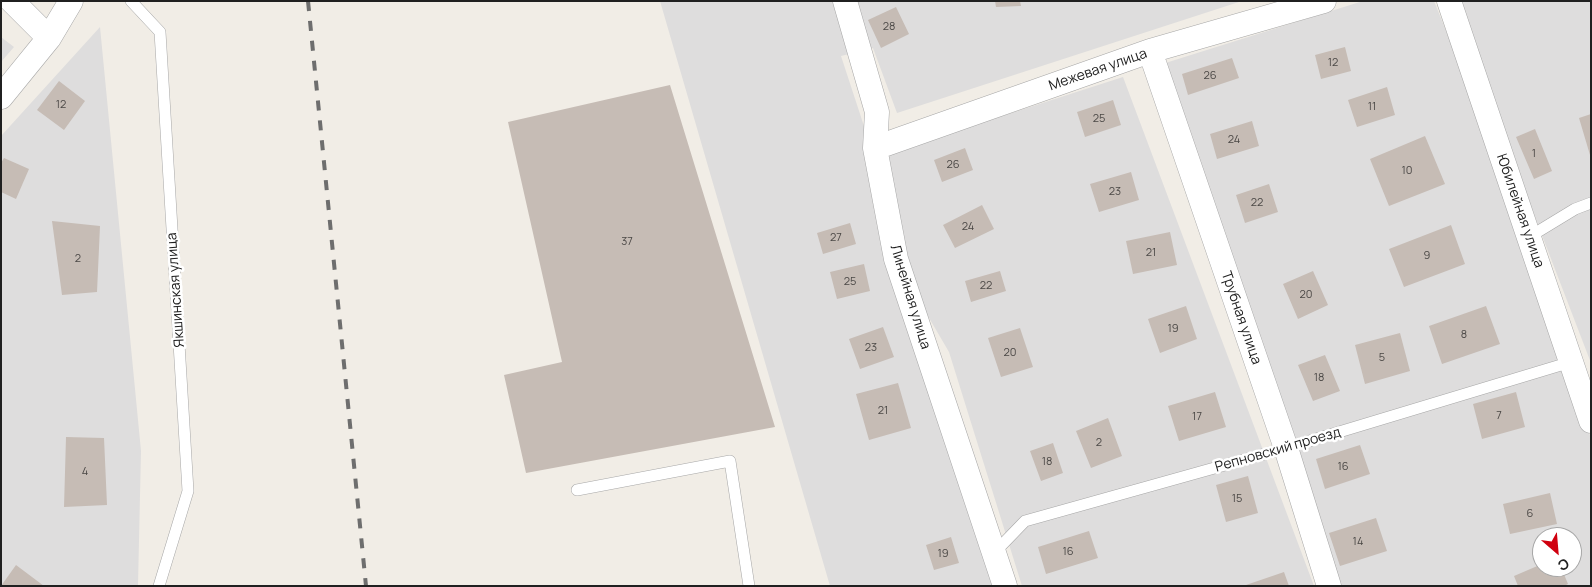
<!DOCTYPE html>
<html>
<head>
<meta charset="utf-8">
<style>
	body { margin:0 }
	#map { position:relative; width:1592px; height:587px; overflow:hidden; background:#f1ede6; font-family:Manrope,sans-serif }
	canvas { display:block }
	.frame { position:absolute; inset:0; border:2px solid #202020; pointer-events:none }
	.north { position:absolute; left:1532px; top:527px; width:50px; height:50px; box-sizing:border-box; background:#fff; border:1px solid #a6a6a6; border-radius:50%; rotate:153deg; font-size:14px; font-weight:700; line-height:20px; text-align:center; color:#202020 }
	.north::after { content:''; display:block; margin:auto; width:18px; height:22px; background:#d0000f; clip-path:polygon(50% 0,100% 100%,50% 72%,0 100%) }
</style>
</head>
<body>
<div id="map">
<canvas width="1592" height="587"></canvas>
<div class="frame"></div>
<div class="north">С</div>
</div>
<script>
const ctx = document.querySelector('canvas').getContext('2d');
ctx.lineJoin = 'round';
function fillPath(path, color) {
  ctx.fillStyle = color;
  ctx.fill(path, 'evenodd');
}
function toPath(rows) {
  const path = new Path2D();
  for (const r of rows) {
    path.moveTo(r[0], r[1]);
    for (let i = 2; i < r.length; i += 2) path.lineTo(r[i], r[i + 1]);
  }
  return path;
}
function trace(path, color, width, dash) {
  ctx.strokeStyle = color;
  ctx.lineWidth = width;
  ctx.lineCap = dash ? 'butt' : 'round';
  ctx.setLineDash(dash || []);
  ctx.stroke(path);
}
function label(font, color, halo, rows, align = 'center') {
  ctx.font = font + ' Manrope,sans-serif';
  ctx.lineWidth = 5;
  ctx.setLineDash([]);
  ctx.textBaseline = 'middle';
  ctx.strokeStyle = halo;
  ctx.fillStyle = color;
  for (const [text, x, y, turn = 0] of rows) {
    ctx.save();
    ctx.translate(x, y);
    ctx.rotate((+turn || 0) * Math.PI / 180);
    ctx.textAlign = isNaN(turn) ? turn : align;
    if (halo) ctx.strokeText(text, 0, 0);
    ctx.fillText(text, 0, 0);
    ctx.restore();
  }
}
const residential = toPath([
	[660,1,1242,1,897,113,873,48,841,56,881,178,878,156,1123,77,1314,586,1022,586,949,352,925,311,1016,586,830,586],
	[1363,1,1434,1,1529,237,1591,439,1591,586,1327,586,1159,65],
	[1542,537,1572,537,1572,567,1542,567],
	[1452,1,1591,1,1591,363],
	[100,27,141,451,138,585,1,586,1,136],
	[1,37,14,47,1,62]
]);
const building = toPath([
	[995,1,1020,1,1021,6,996,7],
	[896,7,909,34,881,48,868,20],
	[1345,47,1351,71,1321,79,1315,55],
	[1232,58,1239,78,1188,95,1182,74],
	[59,81,85,101,64,130,37,110],
	[670,85,775,427,526,473,504,375,562,362,508,122],
	[1387,87,1395,115,1357,127,1348,100],
	[1113,100,1121,125,1085,137,1077,112],
	[1591,114,1591,155,1590,155,1579,118],
	[1252,121,1259,146,1217,159,1210,134],
	[1535,129,1552,171,1534,179,1516,137],
	[1425,136,1445,184,1389,206,1370,159],
	[965,148,973,170,942,182,934,160],
	[4,158,29,169,16,199,1,192,1,163],
	[1131,172,1139,200,1099,212,1090,184],
	[1269,184,1278,212,1245,223,1236,195],
	[982,205,994,229,955,248,943,225],
	[52,221,100,226,97,292,62,295],
	[850,223,856,244,823,254,817,233],
	[1451,225,1465,264,1404,287,1389,249],
	[1170,232,1177,265,1133,274,1126,241],
	[864,264,870,291,837,299,830,272],
	[1000,271,1006,291,971,302,965,281],
	[1313,271,1328,305,1298,319,1283,284],
	[1186,306,1197,339,1160,353,1148,319],
	[1486,306,1500,344,1442,364,1429,326],
	[883,327,894,357,860,369,849,339],
	[1020,328,1033,367,1001,377,988,338],
	[1400,333,1410,371,1365,384,1355,345],
	[1325,355,1340,391,1313,401,1298,365],
	[898,383,911,428,869,440,856,394],
	[1215,392,1226,427,1179,441,1168,406],
	[1516,392,1525,427,1482,439,1473,404],
	[1108,418,1122,456,1091,468,1076,431],
	[66,437,104,438,107,505,64,507],
	[1053,443,1063,473,1041,481,1030,451],
	[1360,445,1370,474,1325,489,1316,459],
	[1248,476,1258,513,1226,522,1216,485],
	[1550,493,1557,524,1510,534,1503,504],
	[1376,518,1387,551,1340,566,1329,533],
	[1089,531,1098,558,1046,574,1038,547],
	[951,537,959,563,934,570,926,545],
	[1542,564,1542,567,1561,567,1568,584,1564,586,1518,586,1514,576],
	[16,565,44,586,1,586],
	[1284,572,1289,586,1246,586,1246,585]
]);
const service = toPath([
	[131,1,160,32,188,491,159,586],
	[1529,237,1575,209,1591,203],
	[577,490,730,461,749,586],
	[995,552,1025,521,1286,448,1571,362]
]);
const minor = toPath([
	[12,1,49,38],
	[845,1,877,112,875,148,896,259,1005,586],
	[1449,1,1591,421],
	[1150,51,1286,448,1329,586],
	[1,97,49,38,71,1],
	[875,148,1150,51,1324,1]
]);
const rail = toPath([
	[308,1,366,586]
]);
const numberNames = [
	["28",889,27],
	["12",1333,63],
	["26",1210,76],
	["12",61,105],
	["11",1372,107],
	["25",1099,119],
	["24",1234,140],
	["1",1534,154],
	["26",953,165],
	["10",1407,171],
	["23",1115,192],
	["22",1257,203],
	["24",968,227],
	["27",836,238],
	["37",627,242],
	["21",1151,253],
	["9",1427,256],
	["2",78,259],
	["25",850,282],
	["22",986,286],
	["20",1306,295],
	["19",1173,329],
	["8",1464,335],
	["23",871,348],
	["20",1010,353],
	["5",1382,358],
	["18",1319,378],
	["21",883,411],
	["7",1499,416],
	["17",1197,417],
	["2",1099,443],
	["18",1047,462],
	["16",1343,467],
	["4",85,472],
	["15",1237,499],
	["6",1530,514],
	["14",1358,542],
	["16",1068,552],
	["19",943,554]
];
const streetNames = [
	["Межевая улица",1098,70,-19],
	["Юбилейная улица",1520,211,71],
	["Якшинская улица",176,290,-94],
	["Линейная улица",910,297,73],
	["Трубная улица",1241,318,71],
	["Репновский проезд",1278,450,-16]
];
fillPath(residential, '#dedddd');
fillPath(building, '#c6bcb5');
trace(service, '#a7a7a7', 12);
trace(minor, '#a7a7a7', 25);
trace(service, '#fff', 11);
trace(minor, '#fff', 24);
trace(rail, '#6e6e6e', 4, [10, 10]);
label('11px', '#4a4745', null, numberNames);
label('14px', '#202020', '#fff', streetNames);
</script>
</body>
</html>
